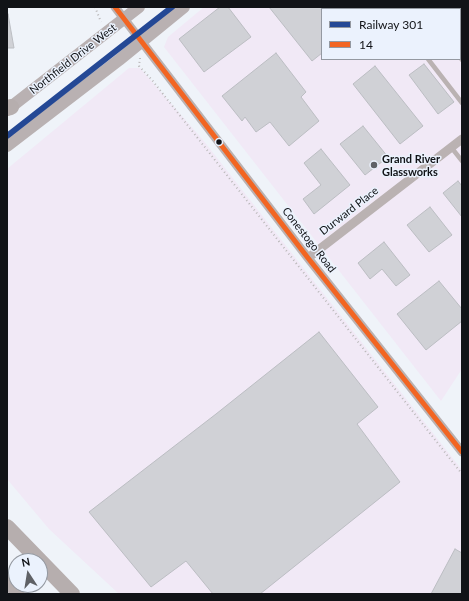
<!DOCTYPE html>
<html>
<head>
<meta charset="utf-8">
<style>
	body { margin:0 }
	#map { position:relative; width:469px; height:601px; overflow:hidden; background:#eff3f9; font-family:Lato,sans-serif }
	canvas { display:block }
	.frame { position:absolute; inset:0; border:8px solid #111317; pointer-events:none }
	.legend { position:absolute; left:321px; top:8px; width:140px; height:52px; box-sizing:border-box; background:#ebf2fd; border:1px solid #9499a1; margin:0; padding:5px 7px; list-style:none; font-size:12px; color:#111317 }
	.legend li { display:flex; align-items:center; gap:8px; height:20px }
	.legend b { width:20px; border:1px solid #9499a1 }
	.north { position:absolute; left:8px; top:553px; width:40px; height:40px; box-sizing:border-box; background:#ebf2fd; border:1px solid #9499a1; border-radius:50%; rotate:348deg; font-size:11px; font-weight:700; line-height:16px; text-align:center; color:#111317 }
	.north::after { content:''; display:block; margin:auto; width:14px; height:18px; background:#5f6166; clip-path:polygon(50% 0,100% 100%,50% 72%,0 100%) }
</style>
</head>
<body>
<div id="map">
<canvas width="469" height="601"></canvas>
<div class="frame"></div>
<ul class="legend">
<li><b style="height:5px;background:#244895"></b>Railway 301</li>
<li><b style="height:5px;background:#f26522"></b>14</li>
</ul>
<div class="north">N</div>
</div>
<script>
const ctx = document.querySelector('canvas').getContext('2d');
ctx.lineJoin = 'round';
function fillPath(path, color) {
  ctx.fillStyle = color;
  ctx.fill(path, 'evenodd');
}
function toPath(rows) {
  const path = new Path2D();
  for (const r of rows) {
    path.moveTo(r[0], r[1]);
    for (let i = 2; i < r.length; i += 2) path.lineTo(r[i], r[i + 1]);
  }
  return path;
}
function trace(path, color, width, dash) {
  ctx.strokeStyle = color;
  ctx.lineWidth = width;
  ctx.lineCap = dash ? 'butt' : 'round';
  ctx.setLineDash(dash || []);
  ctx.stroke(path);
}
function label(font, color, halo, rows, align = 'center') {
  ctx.font = font + ' Lato,sans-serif';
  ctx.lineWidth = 3;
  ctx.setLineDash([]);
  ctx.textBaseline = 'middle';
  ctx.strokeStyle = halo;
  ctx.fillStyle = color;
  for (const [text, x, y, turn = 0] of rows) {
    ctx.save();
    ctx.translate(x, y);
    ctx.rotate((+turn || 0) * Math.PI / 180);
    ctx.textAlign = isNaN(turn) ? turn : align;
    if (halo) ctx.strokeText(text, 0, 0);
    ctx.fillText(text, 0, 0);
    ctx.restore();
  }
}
const industrial = toPath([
	[204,7,462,7,462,369,441,401,164,47,168,37],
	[322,9,460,9,460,59,322,59],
	[129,68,140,68,203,140,462,470,462,594,119,594,49,529,7,479,7,169]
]);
const building = toPath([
	[220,7,228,7,251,37,204,72,179,39,220,7],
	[269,7,325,7,326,9,322,9,322,53,312,61,269,7],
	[426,7,452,7,453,9,428,9,426,7],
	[8,14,14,48,7,48,8,14],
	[460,17,462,20,462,53,460,50,460,17],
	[276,53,306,92,301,97,319,121,289,146,270,122,256,132,245,117,242,121,222,96,276,53],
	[424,64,454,102,438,114,409,75,424,64],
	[375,66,423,126,400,144,353,84,375,66],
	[363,126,388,157,365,175,340,144,363,126],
	[321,149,350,185,314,214,303,199,321,185,304,163,321,149],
	[458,181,462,186,462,217,443,193,458,181],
	[430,207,452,235,429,252,407,225,430,207],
	[384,242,410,275,396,286,382,269,370,279,358,263,384,242],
	[439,281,462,309,462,321,426,350,397,314,439,281],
	[319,332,378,407,357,424,400,482,260,594,213,594,186,561,151,587,89,512,216,414,319,332],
	[455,549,462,553,462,594,431,594,455,549]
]);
const path = toPath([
	[95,7,101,22],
	[140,58,139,66,152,80,462,474]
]);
const service = toPath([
	[421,7,423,9],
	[460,57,462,60],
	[428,59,462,103],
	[451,147,462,161]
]);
const minor = toPath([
	[115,7,308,258,462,452],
	[308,258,462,139]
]);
const secondary = toPath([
	[7,110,139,7],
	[7,146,119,60,184,7]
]);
const motorway = toPath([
	[7,108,11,107],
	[7,527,40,561],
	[40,561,72,594],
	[7,580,21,594]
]);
const bus1 = toPath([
	[115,7,308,258,462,452]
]);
const rail1 = toPath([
	[7,136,172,7]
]);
const markers = [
	[219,142,3.5,"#111317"],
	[374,165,4,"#5f6166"]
];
const streetNames = [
	["Northfield Drive West",73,59,-38],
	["Durward Place",349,211,-38],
	["Conestogo Road",309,240,52]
];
const poiNames = [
	["Grand River",382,159],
	["Glassworks",382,172]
];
fillPath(industrial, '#f1e9f6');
fillPath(building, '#d0d1d6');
trace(building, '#bcbec3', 1);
trace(path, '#b9b7b8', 2, [1, 3]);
trace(service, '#bab2b2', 4.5);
trace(minor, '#bab2b2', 9);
trace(secondary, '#b9b1b2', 12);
trace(motorway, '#b6aeae', 16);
trace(bus1, '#f26522', 5);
trace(rail1, '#244895', 6);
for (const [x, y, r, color] of markers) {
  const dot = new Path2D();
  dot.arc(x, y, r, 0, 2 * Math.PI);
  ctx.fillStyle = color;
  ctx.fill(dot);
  trace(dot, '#ebf2fd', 1.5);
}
label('11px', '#111317', '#ebf2fd', streetNames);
label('bold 11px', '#111317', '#ebf2fd', poiNames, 'left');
</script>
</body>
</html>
